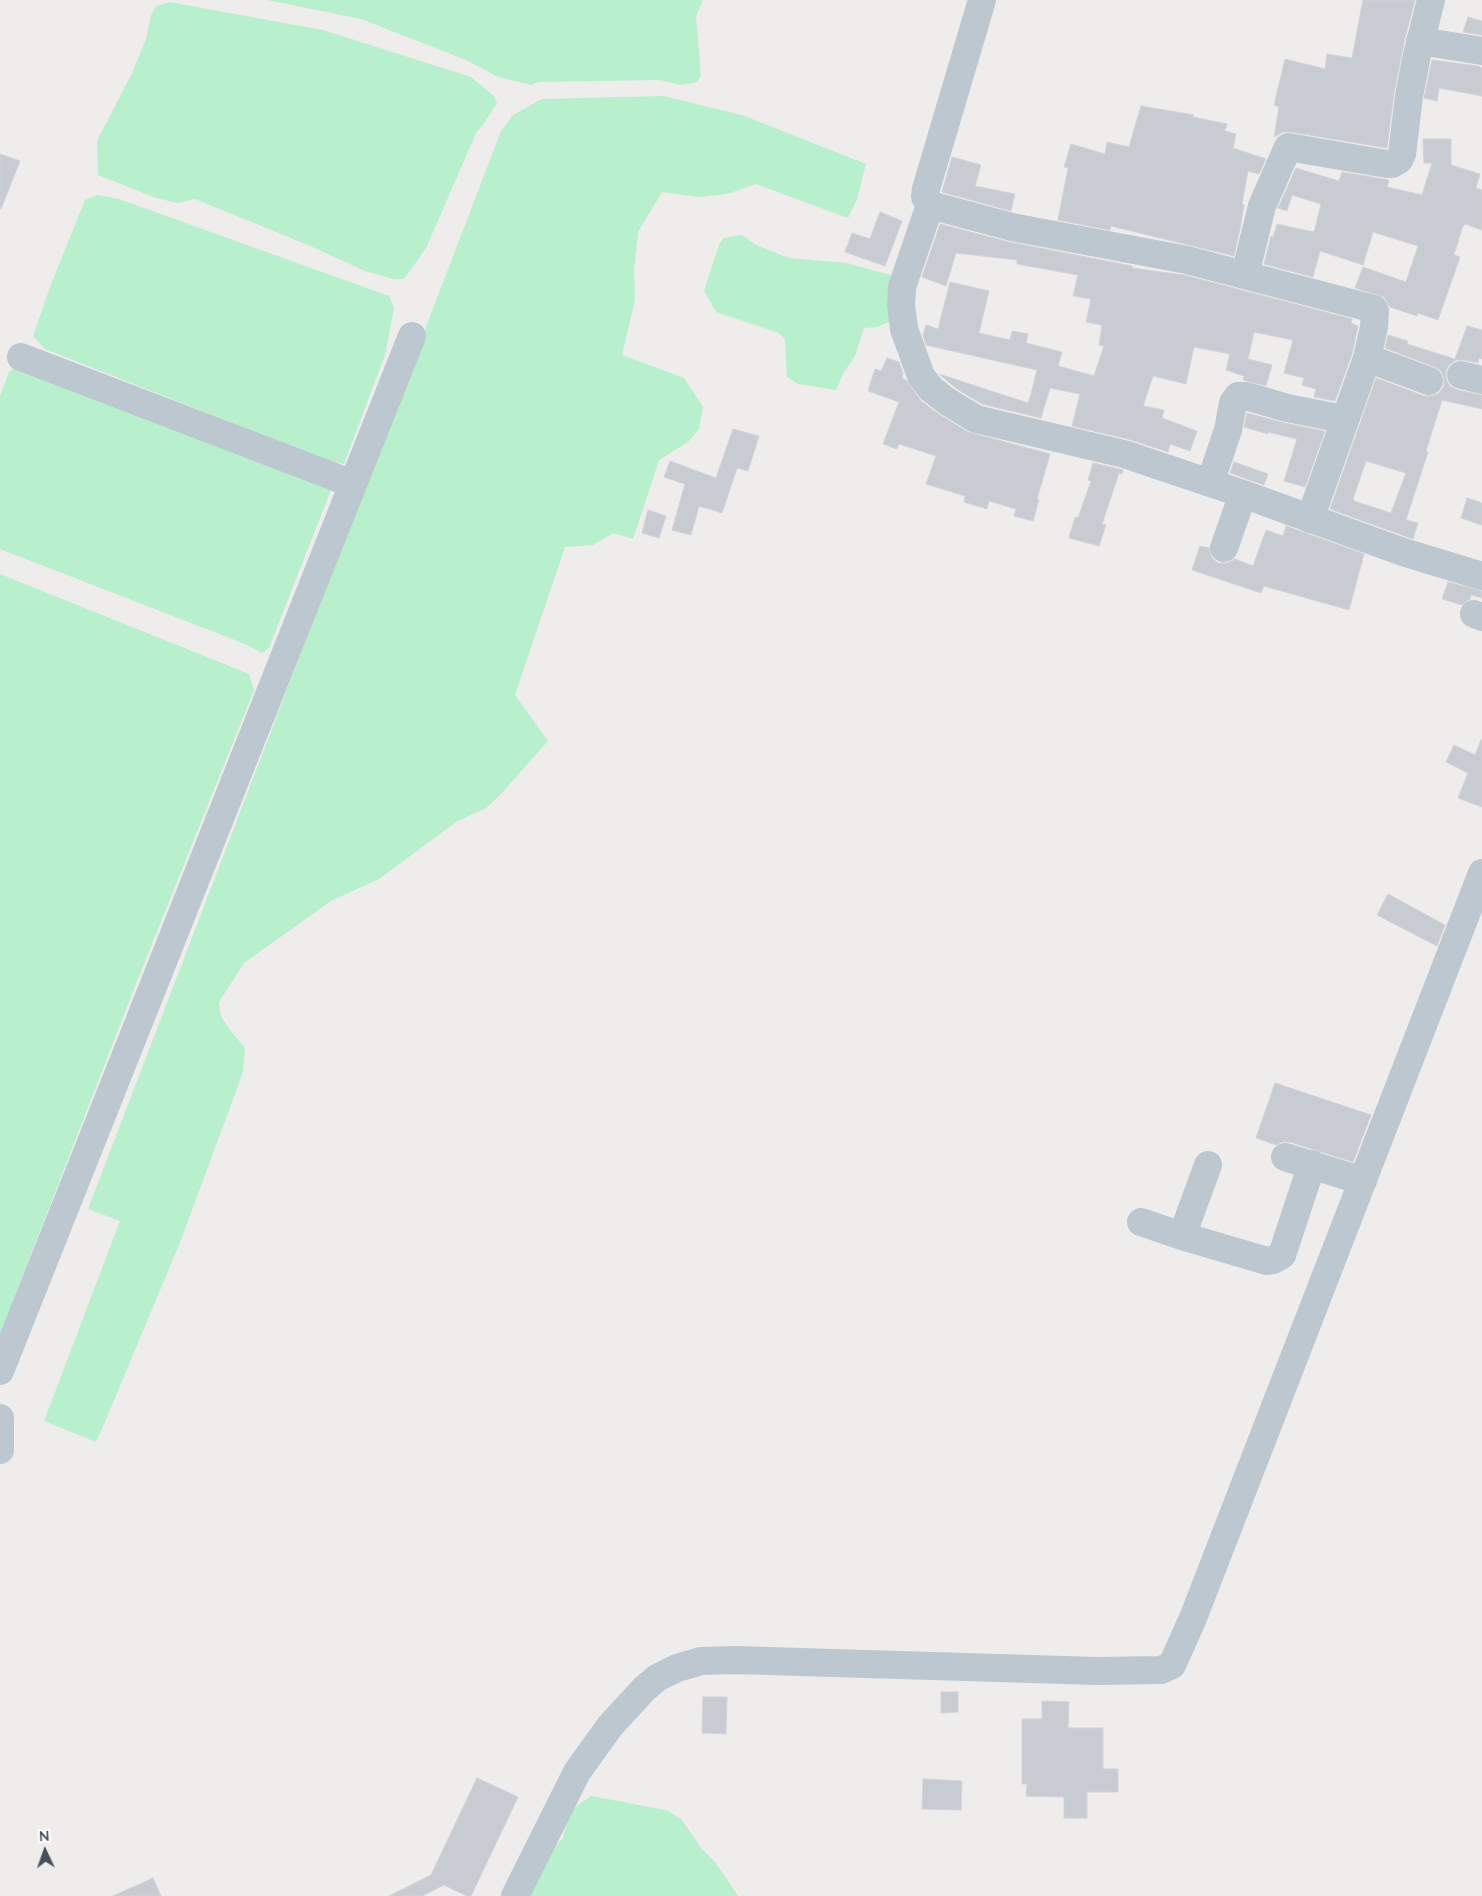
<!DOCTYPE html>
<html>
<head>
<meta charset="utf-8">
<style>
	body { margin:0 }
	#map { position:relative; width:1482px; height:1896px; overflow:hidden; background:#efecec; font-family:Mulish,sans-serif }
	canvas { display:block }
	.north { position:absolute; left:20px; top:1826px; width:50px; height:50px; -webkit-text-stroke:4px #fff; paint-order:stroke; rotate:357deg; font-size:14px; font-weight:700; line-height:20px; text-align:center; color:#44505a }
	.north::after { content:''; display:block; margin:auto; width:18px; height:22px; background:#44505a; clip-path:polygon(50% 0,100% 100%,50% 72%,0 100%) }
</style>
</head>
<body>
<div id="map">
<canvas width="1482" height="1896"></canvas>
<div class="north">N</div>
</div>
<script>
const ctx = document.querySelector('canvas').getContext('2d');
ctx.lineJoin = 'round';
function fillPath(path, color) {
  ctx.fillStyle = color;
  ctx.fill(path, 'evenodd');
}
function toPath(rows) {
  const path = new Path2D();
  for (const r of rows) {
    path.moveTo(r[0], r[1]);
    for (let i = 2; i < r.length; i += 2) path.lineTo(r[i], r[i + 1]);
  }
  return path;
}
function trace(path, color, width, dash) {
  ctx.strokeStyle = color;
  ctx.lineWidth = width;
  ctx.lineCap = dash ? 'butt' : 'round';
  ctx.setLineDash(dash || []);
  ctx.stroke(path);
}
const green = toPath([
	[267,0,703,0,696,16,701,75,697,82,680,85,660,80,539,82,531,85,498,77,466,60,361,19],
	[170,2,323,30,471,77,494,96,497,103,483,125,477,131,426,248,404,279,393,279,365,271,308,245,195,199,178,203,156,198,98,175,97,141,133,71,146,39,151,15,156,6],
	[663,96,742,115,866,164,857,199,848,218,756,184,727,194,699,197,662,192,638,232,634,270,635,300,622,355,684,378,703,407,699,429,688,442,659,460,633,539,613,533,593,545,565,547,515,695,548,741,500,795,486,808,456,822,379,879,331,901,244,963,219,1002,221,1016,229,1029,245,1048,243,1072,181,1240,104,1424,96,1442,44,1421,120,1221,88,1209,501,131,513,115,542,99],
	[98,195,119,199,389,296,394,308,385,355,344,464,304,455,240,426,45,349,33,336,50,287,85,200],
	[742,235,756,245,789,258,847,263,919,283,910,300,891,321,877,327,864,328,855,356,844,372,836,390,798,384,787,377,785,339,779,333,716,312,704,291,719,245,723,238],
	[17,367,331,490,269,648,262,653,245,644,0,549,0,396,9,372],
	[0,574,249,674,254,690,134,989,0,1334],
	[591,1796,666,1810,681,1819,702,1849,715,1862,738,1896,527,1896,551,1851,563,1838,569,1813,575,1807]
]);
const building = toPath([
	[1363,0,1415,0,1405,38,1394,93,1387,148,1291,132,1283,132,1274,137,1279,107,1274,105,1285,59,1325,69,1327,54,1352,58,1363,0],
	[1468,17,1482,21,1482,35,1463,32,1468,17],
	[1432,60,1478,66,1482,68,1482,96,1439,88,1437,101,1424,98,1432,60],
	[1141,106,1194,115,1193,117,1227,124,1225,131,1236,134,1233,148,1266,159,1259,174,1248,171,1242,204,1244,205,1240,229,1234,256,1111,226,1110,230,1058,220,1068,168,1064,167,1071,144,1105,154,1107,142,1129,147,1141,106],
	[1423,139,1451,139,1451,165,1480,174,1476,188,1482,190,1482,230,1465,224,1462,228,1454,255,1460,257,1438,320,1418,313,1417,316,1390,307,1384,297,1355,288,1363,267,1406,282,1418,246,1373,232,1363,265,1320,251,1313,277,1264,264,1271,236,1273,237,1277,224,1314,232,1321,204,1292,195,1287,211,1278,208,1296,168,1339,181,1342,172,1389,180,1387,187,1422,195,1432,163,1424,163,1423,139],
	[0,154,20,161,1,209,0,209,0,154],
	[952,157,981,165,975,186,1015,194,1011,211,942,192,952,157],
	[880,212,902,221,885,266,845,252,852,233,870,239,880,212],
	[940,224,1009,242,1132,266,1132,268,1184,275,1352,319,1351,323,1358,326,1352,354,1335,401,1314,397,1316,389,1302,385,1304,378,1284,373,1293,340,1254,332,1248,359,1272,365,1266,386,1243,380,1244,376,1226,370,1230,354,1194,347,1186,384,1153,376,1143,406,1164,410,1162,418,1197,431,1190,451,1170,444,1168,452,1128,439,1072,426,1080,394,1050,388,1041,418,982,404,957,389,939,374,1028,403,1030,398,1037,370,926,345,923,335,926,325,938,329,950,282,989,291,979,333,1010,340,1012,331,1028,334,1026,343,1062,352,1058,366,1094,376,1104,346,1099,345,1102,325,1086,322,1091,299,1073,296,1078,275,1017,264,1017,260,956,253,946,286,922,277,940,224],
	[1467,326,1482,330,1482,359,1479,358,1478,363,1465,360,1456,360,1449,365,1446,371,1446,379,1450,386,1457,390,1482,395,1482,409,1442,400,1426,451,1428,452,1406,520,1418,523,1413,539,1330,509,1376,378,1424,396,1432,396,1439,393,1444,386,1444,378,1441,371,1435,367,1385,348,1388,335,1408,341,1407,344,1455,359,1467,326],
	[1366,461,1406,473,1391,513,1354,501,1353,499,1366,461],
	[887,358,899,362,903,373,902,378,906,380,921,401,940,415,968,432,1050,454,1037,499,1039,500,1033,521,1014,516,1016,509,989,501,987,509,964,502,965,496,926,484,936,456,899,444,897,449,883,444,899,402,868,391,875,369,881,371,887,358],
	[1247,413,1284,423,1325,431,1305,487,1284,481,1297,439,1268,432,1268,434,1244,427,1247,413],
	[733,429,759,436,748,471,737,468,722,513,699,506,691,535,672,530,685,484,664,477,670,461,716,478,733,429],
	[1234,462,1268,474,1264,485,1230,473,1234,462],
	[1093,463,1123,470,1122,474,1119,473,1102,524,1106,525,1099,546,1069,538,1075,517,1078,518,1091,481,1088,480,1093,463],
	[1467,498,1482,503,1482,525,1461,518,1467,498],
	[648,510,666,516,659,538,642,533,648,510],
	[1286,526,1364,554,1349,610,1264,586,1261,593,1192,570,1200,546,1209,548,1212,558,1218,563,1227,563,1235,559,1253,566,1266,530,1283,536,1286,526],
	[1448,582,1482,591,1482,598,1471,595,1470,599,1462,605,1442,599,1448,582],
	[1481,740,1482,740,1482,807,1458,798,1468,773,1446,762,1454,745,1475,755,1481,740],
	[1388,894,1445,925,1437,946,1377,915,1388,894],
	[1275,1083,1371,1115,1353,1162,1290,1142,1282,1142,1276,1145,1256,1138,1275,1083],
	[941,1692,958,1692,958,1712,941,1713,941,1692],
	[703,1697,727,1697,726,1734,702,1733,703,1697],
	[1042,1701,1069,1702,1068,1728,1103,1728,1103,1769,1118,1769,1118,1792,1087,1792,1087,1818,1064,1818,1064,1797,1026,1796,1027,1784,1022,1784,1022,1719,1042,1719,1042,1701],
	[477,1778,518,1797,471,1896,467,1896,444,1885,422,1896,389,1896,431,1875,477,1778],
	[923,1779,962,1781,961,1810,922,1809,923,1779],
	[153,1878,161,1896,113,1896,153,1878]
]);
const minor = toPath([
	[982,0,926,189,925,197,930,205,1012,227,1187,260,1374,309,1375,311,1374,327,1367,358,1310,519],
	[1420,41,1482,51],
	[930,205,902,287,901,305,904,329,921,376,931,389,948,402,976,419,1124,454,1243,494,1403,552,1482,576],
	[1245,275,1262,206,1288,147,1387,164,1392,164,1399,160,1402,154,1409,96,1417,55,1431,0],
	[21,357,353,484],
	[1367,358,1429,381],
	[1461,375,1482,380],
	[1210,483,1228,430,1233,403,1238,396,1246,396,1287,408,1344,419],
	[1224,548,1243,494],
	[1474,614,1482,617],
	[1285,1157,1363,1181],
	[1208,1165,1182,1236,1267,1261,1273,1260,1282,1255,1312,1164],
	[1141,1222,1182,1236],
	[0,1371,412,336],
	[0,1418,0,1450],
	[515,1896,577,1772,610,1726,644,1689,657,1678,677,1668,701,1661,735,1660,1097,1671,1161,1670,1172,1665,1193,1618,1482,873]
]);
fillPath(green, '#b8efcc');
fillPath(building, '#c9cbd2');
trace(building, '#d0d3d8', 1);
trace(minor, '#bcc7cf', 28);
</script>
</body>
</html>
